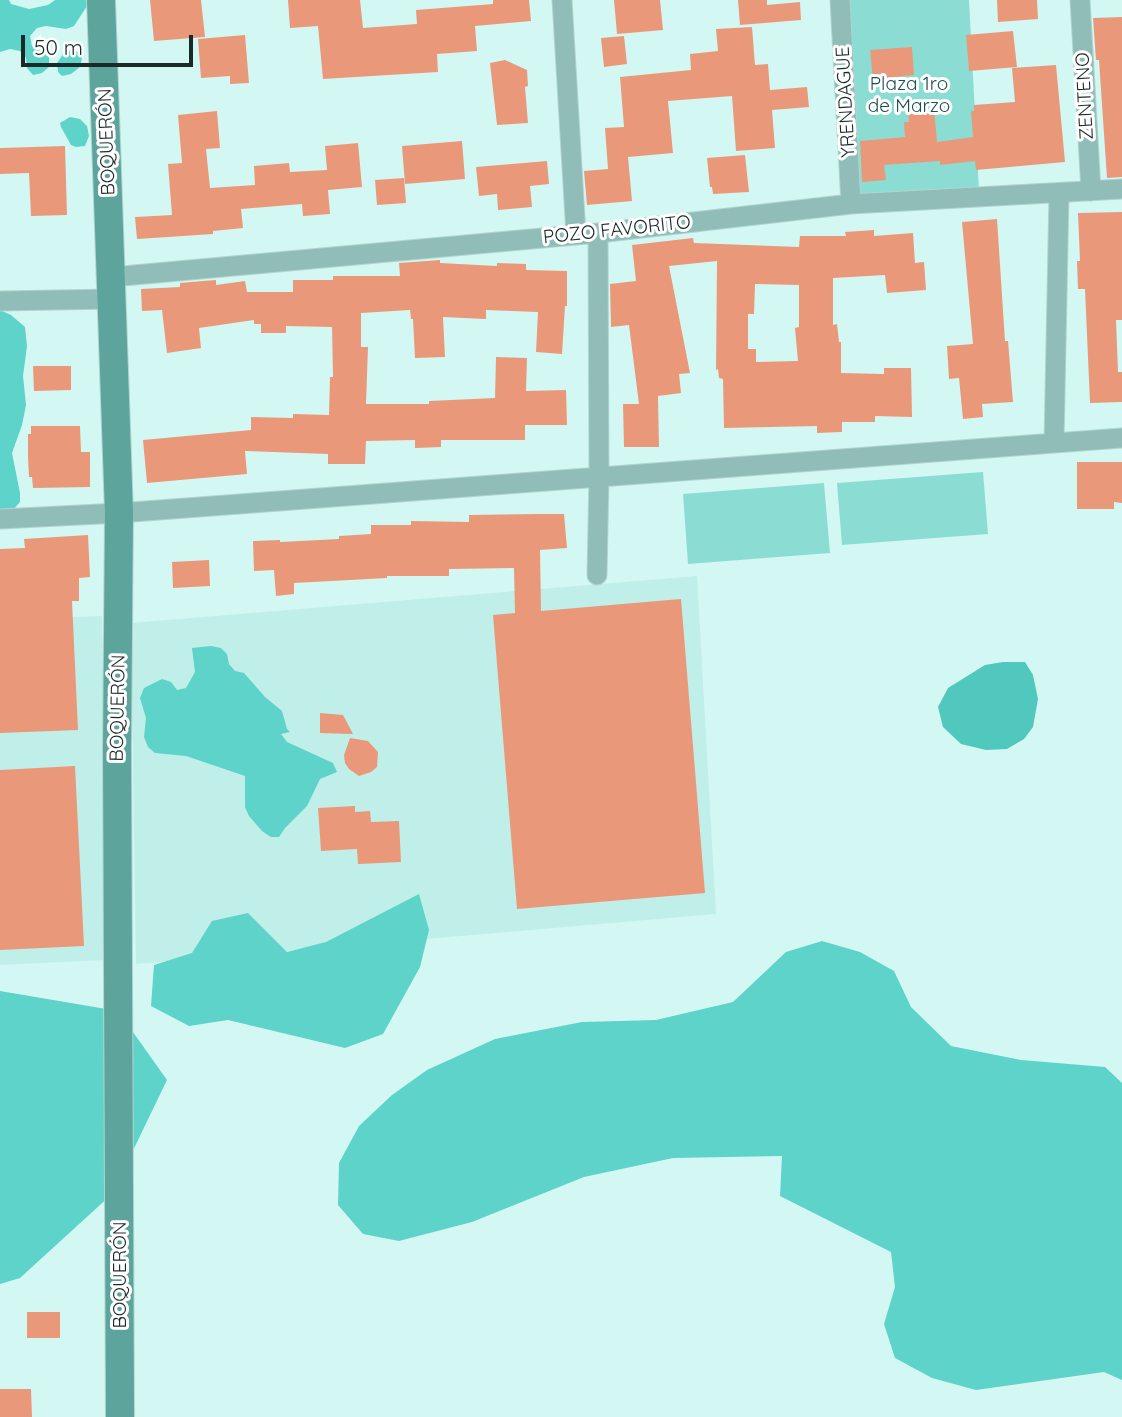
<!DOCTYPE html>
<html>
<head>
<meta charset="utf-8">
<style>
	body { margin:0 }
	#map { position:relative; width:1122px; height:1417px; overflow:hidden; background:#d3f8f3; font-family:Quicksand,sans-serif }
	canvas { display:block }
	.scale { position:absolute; left:21px; top:35px; width:172px; height:32px; box-sizing:border-box; border:4px solid #1b2928; border-top:0; padding-left:9px; font-size:21px; line-height:24px; white-space:nowrap; color:#1b2928; -webkit-text-stroke:5px #fff; paint-order:stroke }
</style>
</head>
<body>
<div id="map">
<canvas width="1122" height="1417"></canvas>
<div class="scale">50 m</div>
</div>
<script>
const ctx = document.querySelector('canvas').getContext('2d');
ctx.lineJoin = 'round';
function fillPath(path, color) {
  ctx.fillStyle = color;
  ctx.fill(path, 'evenodd');
}
function toPath(rows) {
  const path = new Path2D();
  for (const r of rows) {
    path.moveTo(r[0], r[1]);
    for (let i = 2; i < r.length; i += 2) path.lineTo(r[i], r[i + 1]);
  }
  return path;
}
function trace(path, color, width, dash) {
  ctx.strokeStyle = color;
  ctx.lineWidth = width;
  ctx.lineCap = dash ? 'butt' : 'round';
  ctx.setLineDash(dash || []);
  ctx.stroke(path);
}
function label(font, color, halo, rows, align = 'center') {
  ctx.font = font + ' Quicksand,sans-serif';
  ctx.lineWidth = 6;
  ctx.setLineDash([]);
  ctx.textBaseline = 'middle';
  ctx.strokeStyle = halo;
  ctx.fillStyle = color;
  for (const [text, x, y, turn = 0] of rows) {
    ctx.save();
    ctx.translate(x, y);
    ctx.rotate((+turn || 0) * Math.PI / 180);
    ctx.textAlign = isNaN(turn) ? turn : align;
    if (halo) ctx.strokeText(text, 0, 0);
    ctx.fillText(text, 0, 0);
    ctx.restore();
  }
}
const built = toPath([
	[697,576,716,914,136,964,131,623],
	[102,616,108,956,104,960,0,965,0,620]
]);
const green = toPath([
	[839,0,969,0,979,190,849,196],
	[983,472,988,534,842,545,837,483],
	[824,483,830,553,688,564,683,494]
]);
const forest = toPath([
	[0,0,9,0,11,4,29,9,48,5,55,0,91,0,74,26,66,29,46,26,37,28,30,36,32,46,49,57,49,67,42,73,33,75,27,68,26,58,20,51,10,49,0,52],
	[65,51,77,51,82,58,80,67,71,74,62,76,58,72,57,63],
	[70,117,80,119,87,126,89,136,85,146,76,147,71,145,61,127,60,123],
	[0,310,11,315,25,327,27,346,23,376,26,405,22,425,12,453,20,493,20,502,13,510,0,513],
	[211,646,221,648,227,654,229,664,235,671,244,673,265,697,282,711,287,729,290,732,281,734,287,742,333,763,337,772,320,779,307,806,285,828,279,837,271,837,262,831,249,816,245,807,245,776,186,756,155,753,148,747,144,737,146,718,140,698,144,688,162,679,171,682,177,690,186,688,195,672,192,648],
	[419,894,429,930,420,967,383,1034,345,1048,228,1020,189,1026,151,1006,154,965,192,953,212,921,248,913,287,952,326,942],
	[822,941,860,952,894,971,911,1007,951,1046,1021,1060,1105,1067,1122,1083,1122,1380,1104,1372,976,1390,932,1378,895,1358,884,1324,895,1287,891,1252,780,1196,782,1156,673,1158,584,1177,472,1222,399,1241,363,1234,338,1205,339,1163,359,1126,392,1095,427,1070,495,1039,582,1022,656,1020,733,1002,786,952],
	[0,991,118,1011,167,1080,112,1194,20,1278,0,1284]
]);
const water = toPath([
	[1003,662,1025,662,1033,675,1038,699,1033,727,1024,739,1007,749,986,750,961,744,943,727,938,707,948,688,985,665]
]);
const building = toPath([
	[150,0,201,0,205,37,154,41],
	[288,0,360,0,363,28,417,24,416,10,493,4,493,0,529,0,531,21,475,26,477,51,437,54,438,72,323,79,318,26,290,28],
	[614,0,660,0,663,30,617,34],
	[738,0,767,0,767,5,800,2,801,20,740,25],
	[997,0,1037,0,1038,19,998,22],
	[1122,17,1122,177,1107,178,1099,60,1096,60,1093,18],
	[752,27,755,65,768,64,770,90,807,87,809,107,772,110,775,148,736,151,732,96,668,101,673,153,628,157,632,201,587,205,584,171,608,169,605,128,624,127,620,77,691,70,690,54,718,51,716,29],
	[1013,31,1017,67,969,71,966,35],
	[245,35,249,83,230,84,230,76,201,78,198,39],
	[624,36,627,64,604,67,601,38],
	[912,47,914,75,873,79,870,50],
	[505,60,527,70,528,86,525,87,528,123,497,125,490,63],
	[1056,65,1065,162,976,170,975,161,940,165,940,161,884,165,886,180,862,182,860,141,905,137,904,122,909,122,908,110,934,108,937,142,973,137,971,111,974,111,974,105,1015,102,1012,68],
	[217,111,220,148,206,149,210,188,255,185,254,166,289,163,290,172,327,170,325,146,358,143,362,187,328,190,330,214,303,216,302,204,241,209,243,228,213,231,213,234,137,239,135,217,172,215,168,164,182,163,178,115],
	[462,141,465,179,405,184,402,146],
	[65,146,67,215,31,216,29,173,0,174,0,148],
	[745,155,749,192,713,194,712,187,710,187,707,158],
	[547,161,549,184,530,186,532,207,498,210,497,194,479,196,476,167],
	[404,178,406,203,377,205,375,180],
	[1122,212,1122,320,1116,320,1118,372,1122,372,1122,402,1090,403,1085,289,1078,289,1077,261,1080,261,1078,213],
	[997,219,1005,341,1008,341,1013,402,982,404,983,417,963,419,959,378,949,379,947,346,973,344,962,222],
	[874,230,874,236,913,233,915,263,924,262,926,290,887,293,885,275,833,278,833,325,837,324,839,342,841,342,841,373,884,374,884,368,911,368,912,417,875,416,875,422,842,422,842,432,817,433,817,426,724,428,723,379,719,378,718,369,716,370,717,261,669,266,690,373,679,374,681,393,658,396,659,447,624,447,623,404,639,404,629,325,611,327,610,284,636,281,632,245,693,238,694,243,799,247,800,236,846,236,845,232],
	[755,284,799,285,799,327,795,328,798,361,756,362,756,349,748,349,748,314,754,314],
	[440,260,440,263,497,266,497,263,526,264,526,270,567,271,567,306,565,306,562,354,536,352,538,312,486,310,486,319,443,317,445,357,415,358,413,319,411,319,410,310,361,313,361,347,368,347,366,404,429,404,429,401,495,398,496,357,527,358,526,391,566,390,567,425,525,425,525,440,441,440,441,447,415,448,415,440,366,441,365,464,328,464,328,454,245,451,247,474,147,483,143,440,251,430,251,417,293,418,293,414,329,415,330,377,333,377,332,327,286,326,286,333,261,333,261,324,254,324,254,320,199,328,201,348,167,353,162,310,142,311,141,289,180,287,180,283,203,281,216,280,216,285,245,281,247,292,293,292,293,280,333,280,333,276,400,276,399,263],
	[33,366,71,366,71,390,34,391],
	[31,426,80,426,81,452,90,452,90,487,33,488,32,477,29,477,28,457,28,434,31,434],
	[1077,462,1122,462,1122,503,1114,502,1114,509,1077,509],
	[539,514,564,514,567,548,540,550,541,611,681,599,705,893,517,909,493,615,515,613,514,568,449,569,449,576,387,576,387,578,294,583,294,594,276,596,274,570,254,571,253,541,280,540,280,542,339,539,339,536,371,534,371,525,411,525,411,521,469,522,469,515],
	[88,535,90,577,79,578,79,601,72,601,78,730,0,733,0,549,25,548,24,539],
	[209,560,210,586,173,588,172,562],
	[320,713,343,715,353,734,320,733],
	[350,738,368,741,378,752,377,767,371,772,359,776,349,769,345,763,344,755],
	[75,766,84,946,0,950,0,770],
	[355,806,355,812,370,811,371,822,399,821,401,862,358,864,357,849,321,851,318,808],
	[27,1312,60,1312,60,1338,27,1338],
	[0,1389,31,1389,32,1417,0,1417]
]);
const street = toPath([
	[562,0,576,235],
	[840,0,851,204],
	[1080,0,1091,191],
	[112,277,598,233,851,204,1122,189],
	[0,301,113,299],
	[1054,443,1059,194],
	[0,519,119,513,1122,438],
	[597,575,599,476,598,233]
]);
const secondary = toPath([
	[101,0,119,513,117,749,120,1417]
]);
const parkNames = [
	["Plaza 1ro",909,84],
	["de Marzo",909,106]
];
const streetNames = [
	["ZENTENO",1085,96,-93],
	["YRENDAGUE",846,102,-93],
	["BOQUERÓN",107,142,-92],
	["POZO FAVORITO",617,230,-6],
	["BOQUERÓN",118,708,-89],
	["BOQUERÓN",120,1275,-90]
];
fillPath(built, '#c0eee8');
fillPath(green, '#8bddd4');
fillPath(forest, '#5ed3c9');
fillPath(water, '#51c8bd');
fillPath(building, '#e99979');
trace(street, '#b2d3ce', 21);
trace(secondary, '#b2d3ce', 30);
trace(street, '#90bdb8', 19);
trace(secondary, '#5da49d', 28);
label('19px', '#1c4f4b', '#fff', parkNames);
label('19px', '#1b2928', '#fff', streetNames);
</script>
</body>
</html>
